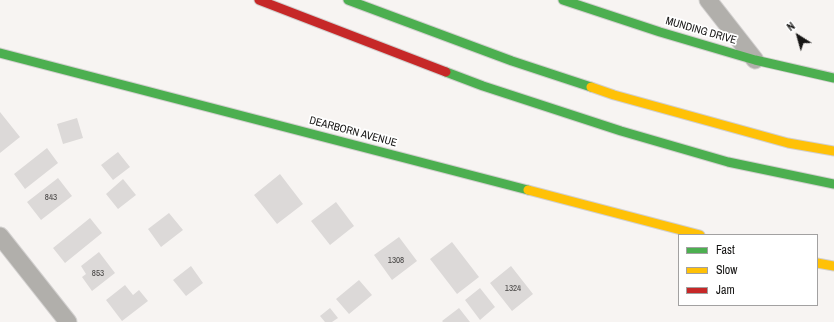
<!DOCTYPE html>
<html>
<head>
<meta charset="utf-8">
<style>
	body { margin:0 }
	#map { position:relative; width:834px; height:322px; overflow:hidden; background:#f7f4f2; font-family:"Archivo Narrow",sans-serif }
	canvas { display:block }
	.legend { position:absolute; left:678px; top:234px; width:140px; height:72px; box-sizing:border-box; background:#fff; border:1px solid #a2a1a1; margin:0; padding:5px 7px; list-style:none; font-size:12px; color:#161514 }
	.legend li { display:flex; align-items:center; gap:8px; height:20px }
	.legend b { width:20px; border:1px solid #a2a1a1 }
	.north { position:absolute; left:778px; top:16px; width:40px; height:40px; -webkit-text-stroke:3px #fff; paint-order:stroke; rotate:323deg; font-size:11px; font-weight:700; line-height:16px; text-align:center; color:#161514 }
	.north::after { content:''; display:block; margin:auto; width:14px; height:18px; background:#161514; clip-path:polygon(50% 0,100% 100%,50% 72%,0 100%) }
</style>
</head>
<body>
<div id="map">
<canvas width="834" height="322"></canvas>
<ul class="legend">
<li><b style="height:5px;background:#4caf50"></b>Fast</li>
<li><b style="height:5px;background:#ffc107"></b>Slow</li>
<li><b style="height:5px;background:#c62828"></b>Jam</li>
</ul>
<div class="north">N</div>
</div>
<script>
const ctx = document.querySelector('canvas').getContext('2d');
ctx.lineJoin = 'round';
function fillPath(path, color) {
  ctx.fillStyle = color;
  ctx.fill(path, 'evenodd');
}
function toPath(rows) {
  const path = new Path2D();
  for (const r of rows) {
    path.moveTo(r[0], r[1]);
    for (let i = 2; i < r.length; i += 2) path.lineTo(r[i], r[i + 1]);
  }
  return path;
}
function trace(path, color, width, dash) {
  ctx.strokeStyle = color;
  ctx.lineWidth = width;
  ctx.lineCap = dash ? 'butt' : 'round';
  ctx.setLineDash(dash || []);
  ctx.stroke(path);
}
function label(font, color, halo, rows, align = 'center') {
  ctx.font = font + ' "Archivo Narrow",sans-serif';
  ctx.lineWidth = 3.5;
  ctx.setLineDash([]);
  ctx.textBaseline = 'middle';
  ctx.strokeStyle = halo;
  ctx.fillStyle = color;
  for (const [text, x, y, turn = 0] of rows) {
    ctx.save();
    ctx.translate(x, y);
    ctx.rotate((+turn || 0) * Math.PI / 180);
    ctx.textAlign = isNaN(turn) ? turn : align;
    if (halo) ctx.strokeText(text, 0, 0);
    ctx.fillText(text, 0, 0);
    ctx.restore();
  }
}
const building = toPath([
	[0,112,20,137,0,153],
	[77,118,83,138,63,144,57,124],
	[47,148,58,163,25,189,14,174],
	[118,152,130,167,113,180,101,165],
	[280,174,303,204,277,224,254,195],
	[58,178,72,196,41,220,27,202],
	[123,179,136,195,118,209,106,194],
	[336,202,354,226,330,245,311,221],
	[169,213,183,230,161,247,148,229],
	[90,218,102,233,65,263,53,248],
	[399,237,417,261,392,280,374,255],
	[452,242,479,277,457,294,430,259],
	[99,252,115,273,92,291,82,277,86,274,81,266],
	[191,266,203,283,186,296,173,280],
	[511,266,533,294,512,311,490,283],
	[359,280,372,295,349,314,336,299],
	[125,285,133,295,139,290,148,301,122,321,106,300],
	[480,288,495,307,480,320,465,300],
	[330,308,338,318,332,322,325,322,320,316],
	[459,308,470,322,443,322,442,321]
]);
const street = toPath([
	[708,0,755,60],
	[0,236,68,322]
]);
const fast = toPath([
	[348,0,512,61,591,87],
	[563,0,660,32,755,60,834,78],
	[0,53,528,190],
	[446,72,483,86,621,131,728,162,834,184]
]);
const slow = toPath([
	[591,87,614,95,788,143,834,151],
	[528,190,700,235],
	[817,263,834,266]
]);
const jam = toPath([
	[259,0,446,72]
]);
const numberNames = [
	["843",51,198],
	["1308",396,261],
	["853",98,274],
	["1324",513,289]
];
const streetNames = [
	["MUNDING DRIVE",701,31,16],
	["DEARBORN AVENUE",353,132,15]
];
fillPath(building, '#dcd9d8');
trace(street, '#d2d0cf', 19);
trace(fast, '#d2d0cf', 11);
trace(slow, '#d2d0cf', 11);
trace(jam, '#d2d0cf', 11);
trace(street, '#b1afab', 17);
trace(fast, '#4caf50', 9);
trace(slow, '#ffc107', 9);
trace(jam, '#c62828', 9);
label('9px', '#484645', null, numberNames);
label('11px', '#161514', '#fff', streetNames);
</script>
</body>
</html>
